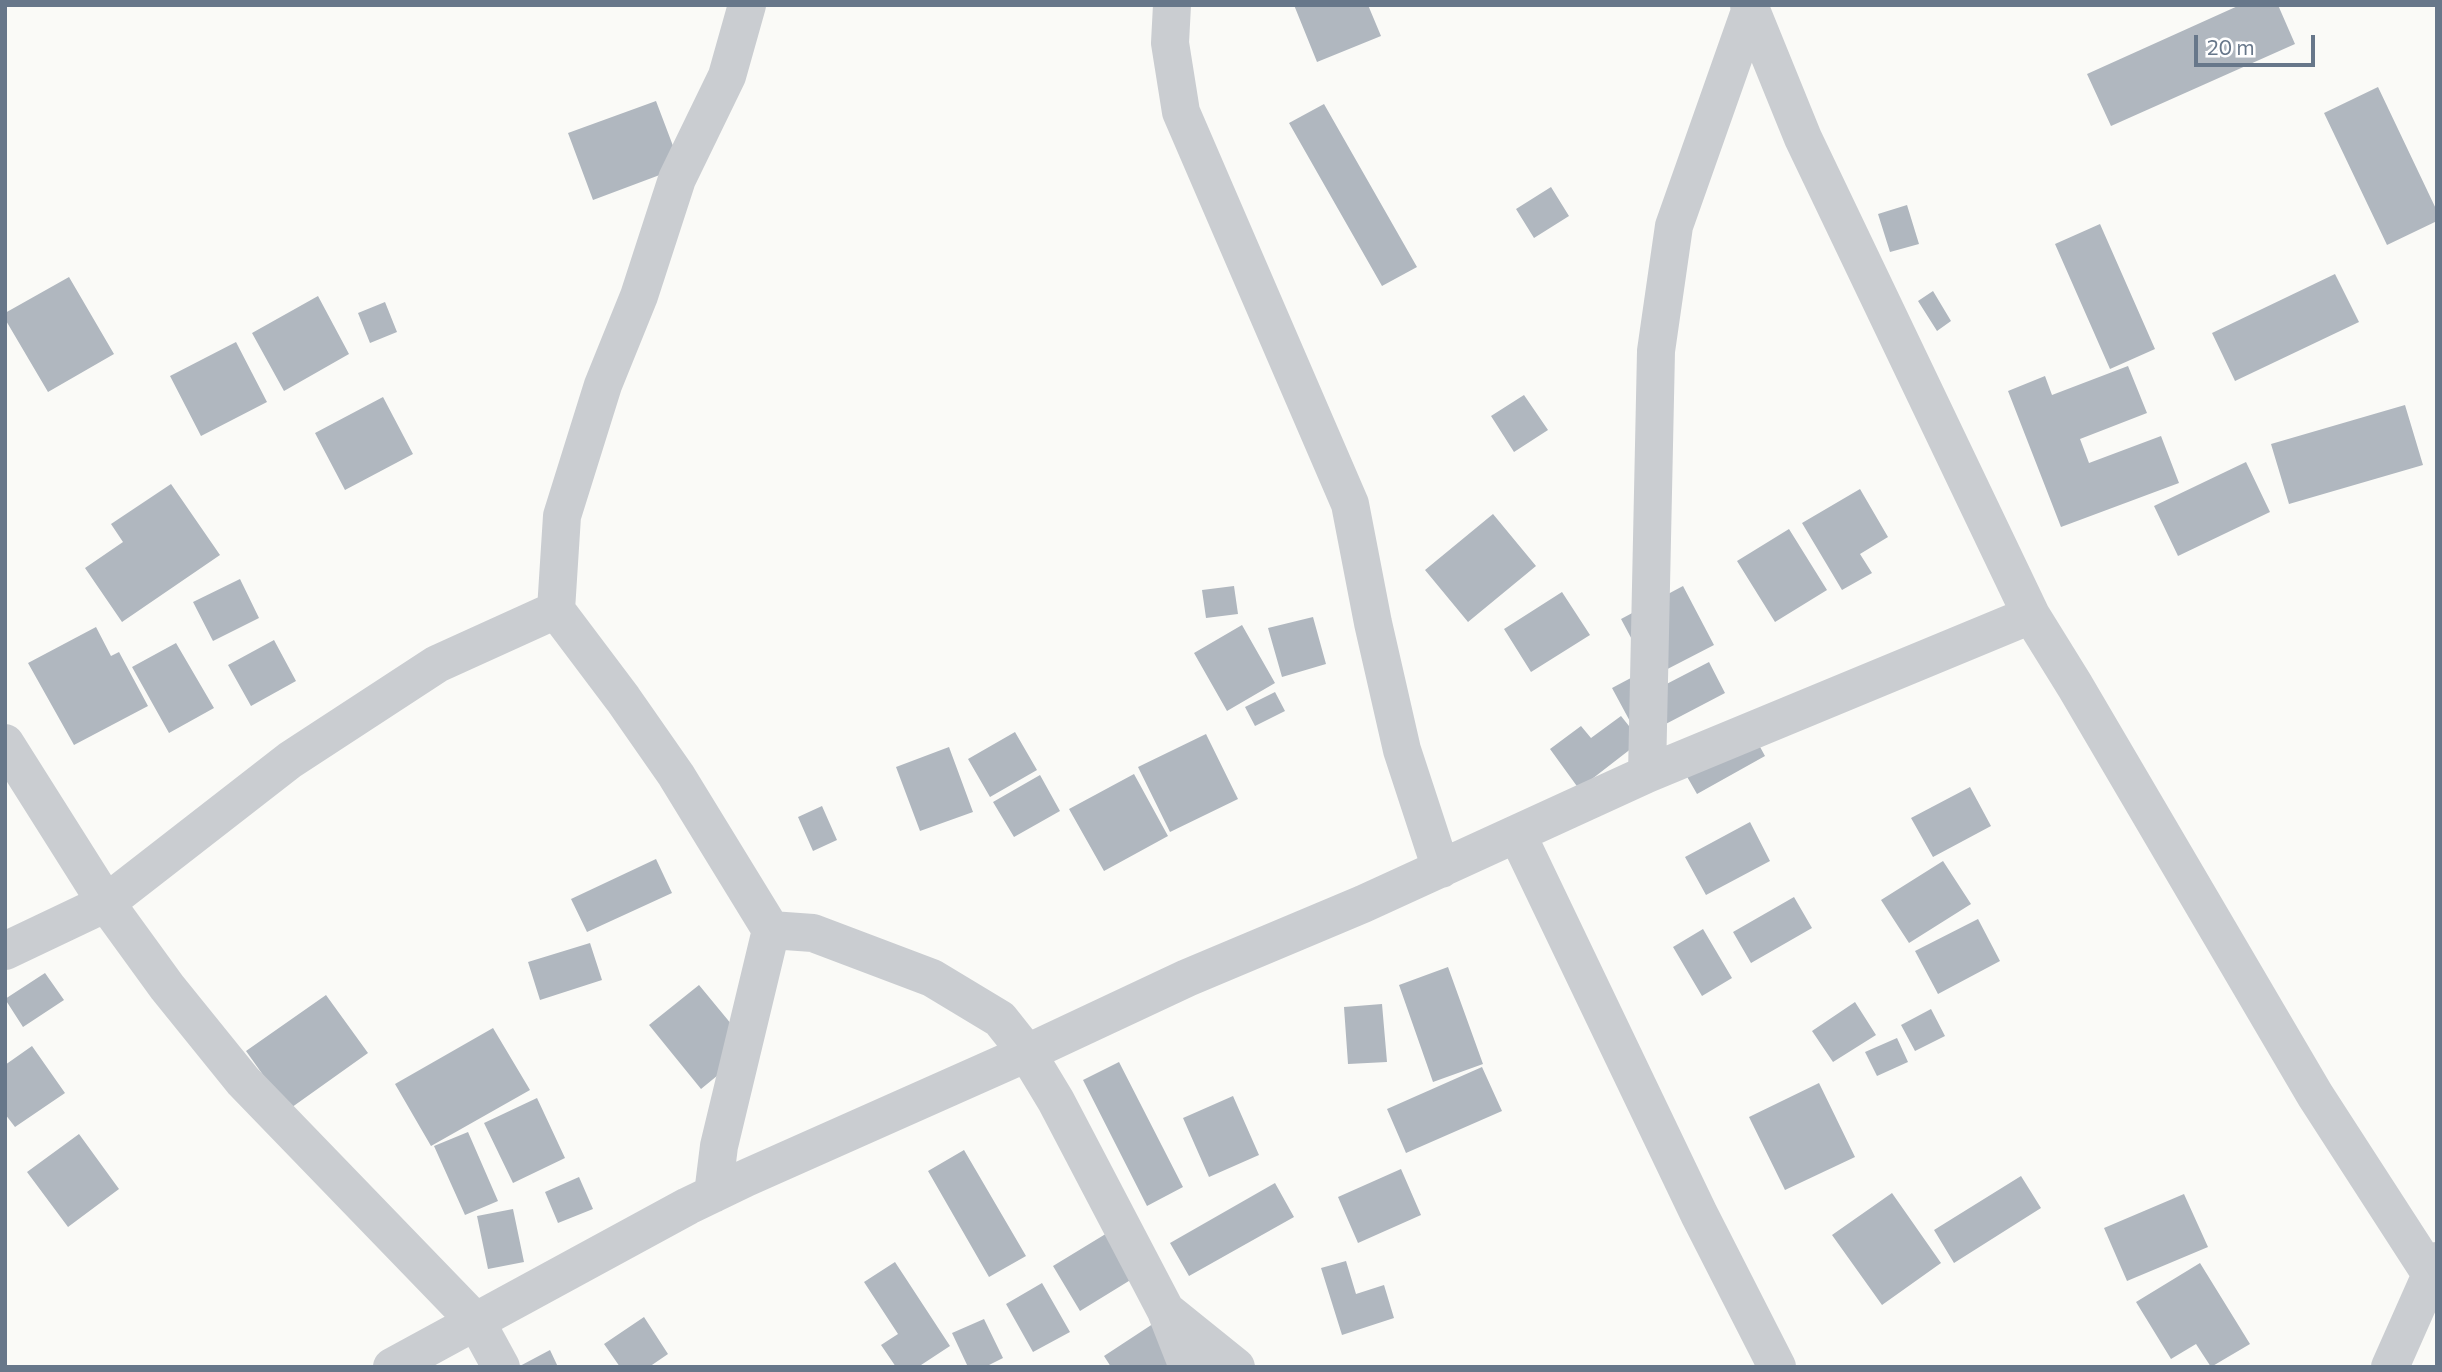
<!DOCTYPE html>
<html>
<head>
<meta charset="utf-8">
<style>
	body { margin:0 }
	#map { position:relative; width:2442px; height:1372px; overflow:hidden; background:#fafaf7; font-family:Commissioner,sans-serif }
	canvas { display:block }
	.frame { position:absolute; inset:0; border:7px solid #67778a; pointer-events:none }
	.scale { position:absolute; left:2194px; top:35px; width:121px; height:32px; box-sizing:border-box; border:4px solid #67778a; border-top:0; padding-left:9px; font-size:21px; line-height:24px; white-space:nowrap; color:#67778a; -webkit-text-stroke:5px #fff; paint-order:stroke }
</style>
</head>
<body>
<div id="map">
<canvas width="2442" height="1372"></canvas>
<div class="frame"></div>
<div class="scale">20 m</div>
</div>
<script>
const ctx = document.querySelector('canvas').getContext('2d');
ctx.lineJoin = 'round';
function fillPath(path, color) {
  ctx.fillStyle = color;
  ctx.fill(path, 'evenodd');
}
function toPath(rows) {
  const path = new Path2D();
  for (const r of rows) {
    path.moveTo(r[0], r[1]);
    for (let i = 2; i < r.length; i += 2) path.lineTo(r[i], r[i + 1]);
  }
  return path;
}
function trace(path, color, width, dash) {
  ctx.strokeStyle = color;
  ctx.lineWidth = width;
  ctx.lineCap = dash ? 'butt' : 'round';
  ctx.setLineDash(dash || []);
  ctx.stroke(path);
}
const building = toPath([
	[1294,5,1368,5,1381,36,1317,62],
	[2240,5,2278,5,2295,44,2111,126,2087,74],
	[2378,87,2437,211,2437,221,2387,245,2324,113],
	[656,101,681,167,593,200,568,133],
	[1324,104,1417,267,1382,286,1289,123],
	[1551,187,1569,216,1534,238,1516,209],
	[1907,205,1919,244,1890,252,1878,214],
	[2100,224,2155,349,2110,369,2055,244],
	[2335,274,2359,322,2235,381,2212,333],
	[69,277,114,354,48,392,5,319,5,313],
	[1933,291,1951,321,1937,331,1918,301],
	[318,296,349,354,284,391,252,333],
	[385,302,397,332,370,343,358,313],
	[236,342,267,402,201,436,170,376],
	[2128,366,2147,413,2080,439,2089,463,2161,436,2179,483,2061,527,2008,391,2045,376,2052,395],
	[1524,395,1548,430,1514,452,1491,416],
	[383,397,413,454,345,490,315,433],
	[2405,405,2423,465,2289,504,2271,444],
	[2246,462,2270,512,2178,556,2154,506],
	[171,484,220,555,122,622,85,568,123,542,111,524],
	[1860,489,1888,537,1860,554,1872,573,1842,590,1802,523],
	[1493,514,1536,566,1468,622,1425,570],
	[1789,529,1827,590,1775,622,1737,561],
	[240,579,259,618,213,641,193,602],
	[1234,586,1238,614,1206,618,1202,590],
	[1683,586,1714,645,1652,677,1621,619],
	[1562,592,1590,635,1531,672,1504,629],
	[1313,617,1326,664,1282,677,1268,628],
	[1242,625,1275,683,1227,711,1194,653],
	[96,627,111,656,119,652,148,706,74,745,28,663],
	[274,640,296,681,251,706,228,665],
	[176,643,214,708,169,733,132,667],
	[1709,662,1725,693,1639,738,1612,688,1644,671,1655,690],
	[1275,692,1285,711,1255,726,1245,707],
	[1621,716,1641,741,1579,789,1550,749,1581,726,1591,738],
	[1747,723,1765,756,1697,794,1678,761],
	[1015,732,1037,770,990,797,968,759],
	[1206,734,1238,799,1170,832,1138,767],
	[949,747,973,812,920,831,896,767],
	[1134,774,1168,836,1104,871,1069,809],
	[1040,775,1060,811,1014,837,993,802],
	[1970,787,1991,826,1933,857,1911,818],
	[822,806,837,840,813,851,798,817],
	[1750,822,1770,861,1706,895,1685,857],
	[656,859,672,893,587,932,571,899],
	[1943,861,1971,904,1909,943,1881,900],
	[1794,897,1812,928,1751,963,1733,932],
	[1978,919,2000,961,1938,994,1915,951],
	[1703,929,1732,978,1702,996,1673,947],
	[590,943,602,980,540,1000,528,962],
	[1448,967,1483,1064,1433,1082,1399,985],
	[45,973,64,1000,23,1027,5,999],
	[699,985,751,1048,701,1089,649,1025],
	[326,995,368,1053,288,1110,246,1051],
	[1855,1002,1876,1035,1833,1062,1812,1031],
	[1382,1004,1387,1062,1348,1064,1344,1007],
	[1931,1009,1945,1036,1915,1051,1901,1025],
	[493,1028,530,1090,431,1146,395,1084],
	[1897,1038,1908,1062,1877,1076,1865,1052],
	[32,1046,65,1093,15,1127,5,1114,5,1065],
	[1119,1062,1183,1187,1147,1206,1083,1080],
	[1482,1067,1502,1111,1406,1153,1387,1109],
	[1819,1083,1855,1157,1785,1190,1749,1117],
	[1233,1096,1259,1155,1209,1177,1183,1118],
	[537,1098,565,1158,513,1183,484,1123],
	[468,1132,498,1201,465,1215,434,1146],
	[79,1134,119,1189,68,1227,27,1172],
	[964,1150,1026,1256,989,1277,928,1171],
	[1401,1169,1421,1215,1358,1243,1338,1197],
	[2021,1176,2041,1208,1954,1263,1934,1230],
	[579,1177,593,1209,558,1223,545,1192],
	[1275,1183,1294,1217,1189,1276,1170,1243],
	[1892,1193,1941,1263,1882,1305,1832,1235],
	[2184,1194,2208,1247,2127,1281,2104,1228],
	[513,1209,524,1262,488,1269,477,1216],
	[1122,1224,1150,1268,1080,1311,1053,1266],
	[1346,1261,1356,1294,1384,1285,1394,1318,1342,1335,1321,1268],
	[895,1262,950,1346,918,1367,896,1367,881,1345,898,1334,864,1282],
	[2200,1263,2250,1344,2211,1367,2196,1344,2171,1359,2136,1302],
	[1042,1283,1070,1332,1033,1352,1006,1304],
	[1168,1314,1205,1367,1111,1367,1104,1356],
	[644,1317,668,1354,649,1367,620,1367,604,1344],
	[984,1319,1003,1358,985,1367,968,1367,952,1333],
	[550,1350,558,1367,518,1367]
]);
const minor = toPath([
	[1172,5,1170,43,1181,112,1350,504,1373,623,1402,750,1441,869],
	[1749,5,1803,138,2031,615,2075,686,2315,1095,2430,1273],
	[5,743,106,903,167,987,243,1081,477,1323,501,1367],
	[1647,774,1656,351,1674,226,1750,11],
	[1517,834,1699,1214,1777,1367],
	[771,930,813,933,932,978,1000,1019,1027,1053,1056,1101,1166,1311,1188,1367],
	[5,951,106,903,290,760,437,664,556,610],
	[713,1194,719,1146,771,930,676,775,623,699,556,610,562,516,603,385,639,296,677,179,727,76,747,5],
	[1169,1313,1236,1367],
	[392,1367,688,1206,746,1178,1027,1053,1187,978,1363,904,1647,774,2031,615],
	[2390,1367,2437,1261]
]);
fillPath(building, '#b0b7bf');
trace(minor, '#cacdd1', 38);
</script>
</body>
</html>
